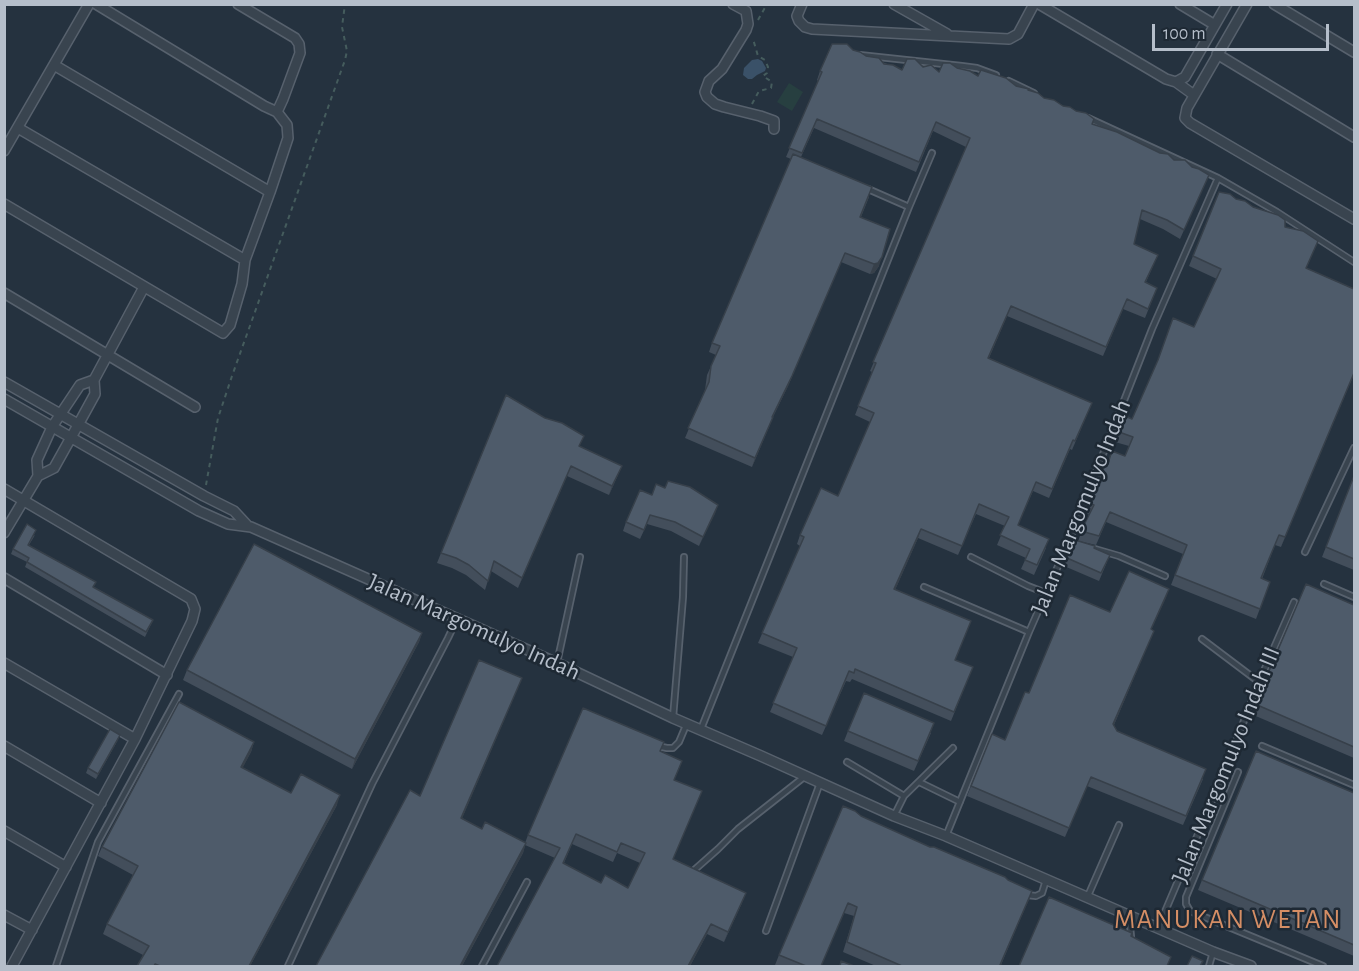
<!DOCTYPE html>
<html>
<head>
<meta charset="utf-8">
<style>
	body { margin:0 }
	#map { position:relative; width:1359px; height:971px; overflow:hidden; background:#25323f; font-family:"Alegreya Sans",sans-serif }
	canvas { display:block }
	.frame { position:absolute; inset:0; border:6px solid #b5beca; pointer-events:none }
	.scale { position:absolute; left:1152px; top:24px; width:177px; height:27px; box-sizing:border-box; border:3px solid #b5beca; border-top:0; padding-left:8px; font-size:18px; line-height:21px; white-space:nowrap; color:#b5beca; -webkit-text-stroke:4px #1e2934; paint-order:stroke }
</style>
</head>
<body>
<div id="map">
<canvas width="1359" height="971"></canvas>
<div class="frame"></div>
<div class="scale">100 m</div>
</div>
<script>
const ctx = document.querySelector('canvas').getContext('2d');
ctx.lineJoin = 'round';
function fillPath(path, color) {
  ctx.fillStyle = color;
  ctx.fill(path, 'evenodd');
}
function toPath(rows) {
  const path = new Path2D();
  for (const r of rows) {
    path.moveTo(r[0], r[1]);
    for (let i = 2; i < r.length; i += 2) path.lineTo(r[i], r[i + 1]);
  }
  return path;
}
function trace(path, color, width, dash) {
  ctx.strokeStyle = color;
  ctx.lineWidth = width;
  ctx.lineCap = dash ? 'butt' : 'round';
  ctx.setLineDash(dash || []);
  ctx.stroke(path);
}
function label(font, color, halo, rows, align = 'center') {
  ctx.font = font + ' "Alegreya Sans",sans-serif';
  ctx.lineWidth = 5;
  ctx.setLineDash([]);
  ctx.textBaseline = 'middle';
  ctx.strokeStyle = halo;
  ctx.fillStyle = color;
  for (const [text, x, y, turn = 0] of rows) {
    ctx.save();
    ctx.translate(x, y);
    ctx.rotate((+turn || 0) * Math.PI / 180);
    ctx.textAlign = isNaN(turn) ? turn : align;
    if (halo) ctx.strokeText(text, 0, 0);
    ctx.fillText(text, 0, 0);
    ctx.restore();
  }
}
const green = toPath([
	[789,83,803,92,792,111,777,102]
]);
const water = toPath([
	[758,59,762,61,766,68,765,71,757,75,752,79,748,79,743,75,744,68,752,60]
]);
const path = toPath([
	[758,20,767,4],
	[752,104,759,91,771,88,772,82,763,76,767,73,768,67,765,60,758,56,753,39],
	[206,485,218,418,232,376,345,60,347,51,342,27,345,4]
]);
const lane = toPath([
	[860,55,962,66,977,68,996,75],
	[1009,81,1034,93],
	[1088,118,1218,178,1277,212,1354,262],
	[868,189,909,207],
	[1095,549,1119,556,1165,576],
	[1305,552,1354,448],
	[971,557,1028,586,1046,593],
	[1324,584,1354,597],
	[924,587,1029,632],
	[1202,639,1259,682],
	[557,663,580,557],
	[673,718,683,597,684,557],
	[701,729,909,207,932,153],
	[657,746,667,748,673,748,679,742,687,723],
	[1262,746,1354,785],
	[847,762,904,796],
	[1238,772,1186,897,1186,904,1190,911,1323,966],
	[919,782,960,802],
	[894,816,904,796,953,748],
	[946,836,1029,632,1069,541,1152,329,1218,178],
	[692,872,718,849,738,829,804,777],
	[1027,895,1036,896,1042,893,1046,880],
	[1087,898,1119,825],
	[1129,916,1131,936],
	[1158,928,1221,780,1259,682,1294,602],
	[766,931,820,783],
	[56,966,98,842,179,694],
	[288,966,372,784,448,638,457,619],
	[482,966,527,882],
	[1209,966,1213,952]
]);
const street = toPath([
	[96,4,264,106,277,112,283,99,300,53,299,44,295,38,238,4],
	[733,4,746,11,748,24,746,30,722,69,709,81,705,92,707,97,715,104,724,107,760,116,774,121,774,129],
	[802,4,797,16,799,21,805,27,812,29,1009,39,1018,34,1034,4],
	[894,4,947,34],
	[1039,4,1166,79,1176,82,1185,77,1227,4],
	[1180,4,1215,25],
	[1247,4,1187,108,1185,118,1190,123,1354,219],
	[1274,4,1354,52],
	[1217,54,1354,137],
	[1176,82,1194,95],
	[18,128,245,260,270,192,54,65],
	[4,151,89,4],
	[270,192,288,138,287,125,277,112],
	[4,204,223,333,230,325,242,284,245,260],
	[4,293,195,407],
	[4,382,204,496,234,511,247,525],
	[4,399,199,511,228,524,251,527,557,663,673,718,761,756,894,816,946,836,1213,952,1251,966],
	[38,476,37,460,52,427,80,385,94,380],
	[4,489,191,599,195,609,192,621,135,739,12,966],
	[4,533,38,476,54,468,78,425,95,394,94,380,144,287],
	[4,578,167,675],
	[4,663,135,739],
	[4,746,101,803],
	[4,831,66,867],
	[4,915,32,930]
]);
const wall = toPath([
	[853,50,902,70,923,67,939,72,957,68,978,76,1028,90,1044,98,1093,124,1209,175,1180,239,1163,229,1140,219,1134,244,1154,264,1146,282,1157,288,1145,318,1123,309,1103,356,1007,316,989,358,1092,403,1072,450,1070,449,1049,498,1033,491,1018,525,1046,548,1034,575,1021,569,1026,558,997,545,1005,526,976,514,958,555,918,538,895,590,955,660,973,667,951,721,852,679,850,682,846,681,822,735,770,712,793,657,758,643,800,546,797,544,800,535,838,496,870,422,855,415,872,372,870,371,966,147,933,131,916,172,814,128,801,157,869,197,861,217,879,266,874,273,870,274,841,262,788,386,773,417,769,427,752,467,685,438,705,390,707,375,716,355,709,352,712,343,791,159,786,157,818,81,817,80,820,71],
	[1236,199,1285,227,1318,241,1306,269,1354,374,1281,547,1275,545,1262,579,1270,582,1256,619,1171,585,1183,554,1106,522,1096,545,1078,541,1089,514,1085,513,1089,503,1107,466,1125,456,1129,446,1115,442,1125,416,1132,419,1194,327,1217,279,1189,266,1193,256],
	[580,446,618,475,609,495,567,476,518,588,491,571,485,590,466,575,452,568,437,563,441,553],
	[1354,476,1354,570,1322,557],
	[665,488,718,505,699,546,671,531,647,524,640,539,623,531,626,522,652,495],
	[35,535,29,545,94,587,153,620,145,637,25,567,27,562,11,554,13,549],
	[1067,558,1107,562,1099,581,1064,566],
	[1169,589,1151,630,1154,631,1150,640,1114,725,1117,731,1203,779,1183,825,1087,786,1065,837,967,796,971,786,1005,740,1029,693,1110,612],
	[1354,605,1354,758,1251,714,1255,704],
	[422,633,419,642,352,769,183,680,187,670],
	[522,678,462,818,482,829,525,843,528,835,661,752,675,780,702,791,673,859,742,903,724,942,707,934,690,966,555,858,525,845,523,853,462,966,316,966],
	[572,844,613,862,617,853,640,863,628,888,601,883,564,863],
	[848,731,931,733,914,771,844,741],
	[118,740,96,779,86,773,88,768],
	[254,742,251,752,242,768,291,793,337,805,250,966,137,966,143,955,103,934,107,924,133,875,98,856,102,847],
	[1354,793,1354,956,1198,890,1202,880],
	[861,816,930,847,1032,891,1001,965,1004,966,876,966,843,952,854,916,844,913,821,966,780,966,775,965,779,955]
]);
const shadedWall = toPath([
	[845,253,788,386,768,427,772,417],
	[882,257,879,266,874,273,870,274,874,264],
	[1354,373,1354,374,1281,547,1285,537],
	[773,417,769,427,752,467,755,458],
	[571,466,567,476,518,588,522,578],
	[622,466,618,475,609,495,612,486],
	[718,505,715,514,699,546,703,537],
	[921,529,918,538,891,599,894,589],
	[1169,589,1166,598,1147,639,1151,629],
	[1154,631,1150,640,1110,734,1113,724],
	[422,633,419,642,352,769,355,759],
	[522,678,518,688,458,828,461,818],
	[120,735,118,740,96,779,98,774],
	[254,742,251,752,238,777,241,767],
	[340,795,337,805,250,966,249,966],
	[526,843,523,853,462,966,460,966],
	[1032,891,1029,900,999,966],
	[746,893,742,903,724,942,728,932],
	[711,924,707,934,690,966,688,966]
]);
const building = toPath([
	[832,44,847,44,853,50,860,52,866,56,879,58,884,64,893,65,902,70,907,59,915,59,923,67,931,65,939,72,943,63,950,63,957,68,970,71,978,76,981,70,1006,78,1016,86,1029,89,1028,90,1038,93,1044,98,1054,100,1063,106,1070,107,1076,111,1086,113,1094,119,1092,124,1117,132,1160,153,1168,154,1174,160,1185,160,1192,167,1199,169,1209,175,1184,230,1167,220,1142,210,1134,244,1158,255,1145,282,1157,288,1148,309,1127,299,1106,347,1011,306,988,358,1092,403,1075,441,1073,440,1052,489,1036,482,1018,525,1049,539,1037,565,1025,560,1030,549,1000,535,1009,517,979,504,962,546,921,529,894,589,971,621,955,660,973,667,954,712,855,669,854,673,849,671,826,726,773,703,797,648,762,633,804,537,800,535,821,488,838,496,874,413,858,406,876,363,873,362,970,138,936,122,919,162,817,119,802,153,789,148,822,72,820,71,832,44],
	[793,154,872,187,860,217,890,229,882,257,878,263,874,264,845,253,792,376,772,417,773,417,755,458,688,428,709,382,711,366,720,346,712,343,793,154],
	[1219,192,1230,194,1236,199,1245,201,1253,207,1278,215,1285,220,1285,227,1303,231,1318,241,1306,268,1354,289,1354,373,1285,537,1279,535,1261,578,1270,582,1260,609,1175,575,1187,545,1110,512,1099,536,1081,531,1094,505,1089,503,1105,465,1107,466,1112,451,1125,456,1133,437,1119,432,1125,416,1132,419,1158,360,1173,318,1194,327,1221,269,1193,256,1219,192],
	[506,395,545,418,562,423,584,436,579,446,622,466,612,486,571,466,522,578,494,561,488,581,469,565,456,558,441,553,506,395],
	[1354,476,1354,559,1326,547,1354,476],
	[668,481,690,487,718,505,703,537,675,522,650,515,644,530,626,522,640,490,652,495,656,484,665,488,668,481],
	[27,524,36,530,28,545,96,582,93,587,153,620,146,632,27,562,29,558,13,549,27,524],
	[1075,540,1095,546,1094,548,1110,555,1101,573,1067,558,1075,540],
	[254,544,422,633,355,759,187,670,254,544],
	[1129,571,1169,589,1151,629,1154,631,1113,724,1117,731,1206,769,1186,816,1091,777,1069,828,971,786,992,734,1005,740,1025,692,1029,693,1070,595,1110,612,1129,571],
	[1306,584,1354,605,1354,747,1255,704,1306,584],
	[479,660,522,678,461,818,482,829,485,822,526,843,460,966,316,966,410,790,420,796,479,660],
	[864,693,934,723,918,761,848,731,864,693],
	[179,702,254,742,241,767,291,793,301,774,340,795,249,966,160,966,155,964,154,966,137,966,149,946,107,924,138,866,102,847,179,702],
	[583,708,664,742,660,751,682,761,674,780,702,791,673,859,746,893,728,932,711,924,688,966,497,966,560,848,528,835,583,708],
	[576,834,617,852,621,843,645,853,628,888,605,875,601,883,563,863,576,834],
	[110,729,120,735,98,774,88,768,110,729],
	[1256,751,1354,793,1354,945,1202,880,1256,751],
	[843,806,855,811,861,816,930,847,934,847,1005,877,1008,880,1032,891,1000,965,1004,966,902,966,847,942,857,907,848,903,821,966,806,966,779,955,843,806],
	[1049,897,1132,933,1131,936,1171,957,1167,966,1019,966,1049,897],
	[1192,956,1203,961,1200,966,1187,966,1192,956],
	[841,961,854,966,840,966,841,961]
]);
const streetNames = [
	["Jalan Margomulyo Indah",1081,507,-68],
	["Jalan Margomulyo Indah",474,627,24],
	["Jalan Margomulyo Indah III",1226,765,-68]
];
const quarterNames = [
	["MANUKAN WETAN",1228,920]
];
fillPath(green, '#273f40');
fillPath(water, '#3a5168');
trace(lane, '#57616d', 8);
trace(street, '#57616d', 12);
trace(path, '#455c5d', 2, [4.5, 4.5]);
trace(lane, '#39444f', 4.5);
trace(street, '#39444f', 9);
fillPath(wall, '#434e5b');
fillPath(shadedWall, '#37404a');
fillPath(building, '#4e5b6a');
trace(building, '#37404a', 1.5);
label('24px', '#b5beca', '#1e2934', streetNames);
ctx.letterSpacing = '1.5px';
label('27px', '#d58e65', '#1e2934', quarterNames);
ctx.letterSpacing = '0px';
</script>
</body>
</html>
